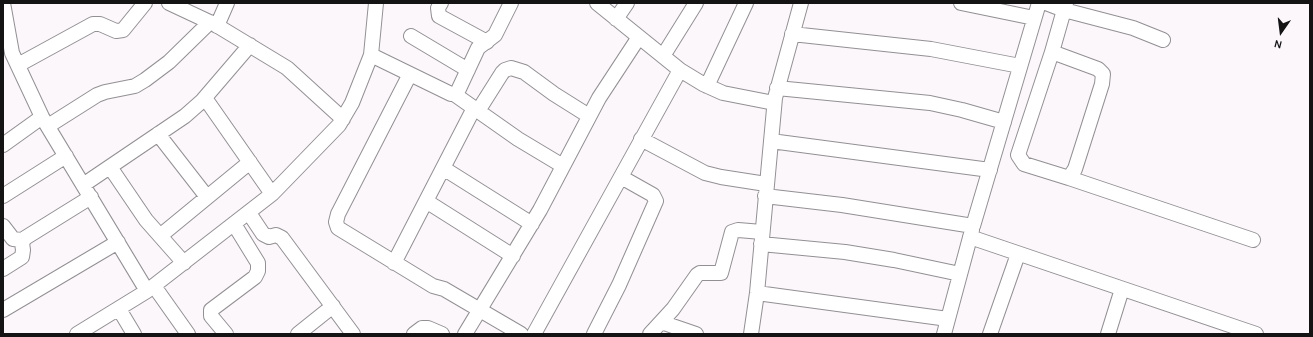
<!DOCTYPE html>
<html>
<head>
<meta charset="utf-8">
<style>
	body { margin:0 }
	#map { position:relative; width:1313px; height:337px; overflow:hidden; background:#fbf7fb; font-family:Karla,sans-serif }
	canvas { display:block }
	.frame { position:absolute; inset:0; border:4px solid #151415; pointer-events:none }
	.north { position:absolute; left:1261px; top:12px; width:40px; height:40px; -webkit-text-stroke:3px #fbf7fb; paint-order:stroke; rotate:194deg; font-size:11px; font-weight:700; line-height:16px; text-align:center; color:#151415 }
	.north::after { content:''; display:block; margin:auto; width:14px; height:18px; background:#151415; clip-path:polygon(50% 0,100% 100%,50% 72%,0 100%) }
</style>
</head>
<body>
<div id="map">
<canvas width="1313" height="337"></canvas>
<div class="frame"></div>
<div class="north">N</div>
</div>
<script>
const ctx = document.querySelector('canvas').getContext('2d');
ctx.lineJoin = 'round';
function toPath(rows) {
  const path = new Path2D();
  for (const r of rows) {
    path.moveTo(r[0], r[1]);
    for (let i = 2; i < r.length; i += 2) path.lineTo(r[i], r[i + 1]);
  }
  return path;
}
function trace(path, color, width, dash) {
  ctx.strokeStyle = color;
  ctx.lineWidth = width;
  ctx.lineCap = dash ? 'butt' : 'round';
  ctx.setLineDash(dash || []);
  ctx.stroke(path);
}
const minor = toPath([
	[3,3,12,53,42,117,147,291],
	[169,3,216,25,287,68,343,119],
	[441,3,438,8,439,16,487,42],
	[597,3,680,70,703,84,723,93,774,103],
	[961,3,1034,18],
	[1046,3,1064,10,1052,52,1098,69,1103,74,1102,84,1075,169,1069,178,1024,164,1018,155,1052,52],
	[1066,3,1064,10,1133,28,1163,40],
	[616,19,627,3],
	[217,26,227,3],
	[792,34,931,49,1020,66],
	[411,36,468,70],
	[371,55,451,94,457,93,478,48,495,35,511,3],
	[663,56,696,3],
	[18,65,93,24,100,24,116,31,123,30,145,3],
	[410,74,338,214,336,222,338,228,433,286,444,289,521,334],
	[707,86,746,3],
	[777,88,930,103,962,110,1004,122],
	[454,94,518,139,563,166],
	[205,98,272,194],
	[478,111,502,73,505,70,511,68,524,72,554,94,589,116],
	[48,126,97,95,105,92,135,86,145,80,169,62,210,22],
	[158,134,207,197],
	[641,139,705,173,721,177,766,184],
	[771,141,990,170],
	[3,145,42,117],
	[110,167,146,220,184,263],
	[443,168,532,224],
	[1069,178,1253,240],
	[83,185,185,116,202,101,250,45],
	[3,196,66,156],
	[765,196,842,205,973,226,1039,3],
	[426,201,513,256],
	[249,213,263,234,269,237,276,235,282,238,353,334],
	[3,226,13,239,23,240],
	[160,236,250,162],
	[970,237,1256,334],
	[761,244,845,252,894,260,960,274],
	[394,263,474,108],
	[3,269,22,257,23,250,22,243,25,238,91,197],
	[154,286,188,334],
	[757,293,948,319],
	[119,309,134,334],
	[3,310,118,242],
	[661,322,696,334],
	[77,334,147,291,272,194,339,125,352,103,371,55,376,3],
	[226,334,211,316,211,310,255,277,258,271,258,263,234,224],
	[298,334,333,306],
	[414,334,422,328,428,328,442,334],
	[465,334,540,210,599,98,639,37],
	[534,334,680,70],
	[594,334,619,285,656,201,653,195,621,177],
	[650,334,673,309,697,275,700,273,721,273,732,232,738,230,762,232],
	[751,334,757,293,775,98,801,3],
	[944,334,972,230],
	[990,334,1018,254],
	[1108,334,1122,289]
]);
trace(minor, '#939094', 16);
trace(minor, '#fff', 14);
</script>
</body>
</html>
